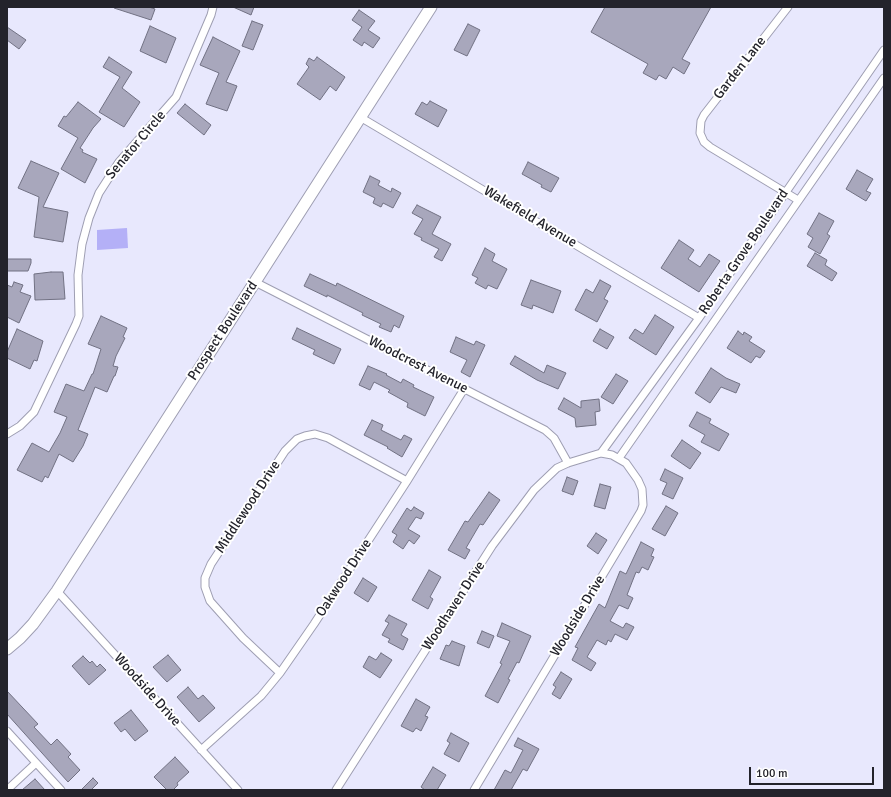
<!DOCTYPE html>
<html>
<head>
<meta charset="utf-8">
<style>
	body { margin:0 }
	#map { position:relative; width:891px; height:797px; overflow:hidden; background:#e8e8fd; font-family:Signika,sans-serif }
	canvas { display:block }
	.frame { position:absolute; inset:0; border:8px solid #23232b; pointer-events:none }
	.scale { position:absolute; left:749px; top:767px; width:125px; height:18px; box-sizing:border-box; border:2px solid #23232b; border-top:0; padding-left:5px; font-size:12px; line-height:14px; white-space:nowrap; color:#23232b; -webkit-text-stroke:3px #fff; paint-order:stroke }
</style>
</head>
<body>
<div id="map">
<canvas width="891" height="797"></canvas>
<div class="frame"></div>
<div class="scale">100 m</div>
</div>
<script>
const ctx = document.querySelector('canvas').getContext('2d');
ctx.lineJoin = 'round';
function fillPath(path, color) {
  ctx.fillStyle = color;
  ctx.fill(path, 'evenodd');
}
function toPath(rows) {
  const path = new Path2D();
  for (const r of rows) {
    path.moveTo(r[0], r[1]);
    for (let i = 2; i < r.length; i += 2) path.lineTo(r[i], r[i + 1]);
  }
  return path;
}
function trace(path, color, width, dash) {
  ctx.strokeStyle = color;
  ctx.lineWidth = width;
  ctx.lineCap = dash ? 'butt' : 'round';
  ctx.setLineDash(dash || []);
  ctx.stroke(path);
}
function label(font, color, halo, rows, align = 'center') {
  ctx.font = font + ' Signika,sans-serif';
  ctx.lineWidth = 4;
  ctx.setLineDash([]);
  ctx.textBaseline = 'middle';
  ctx.strokeStyle = halo;
  ctx.fillStyle = color;
  for (const [text, x, y, turn = 0] of rows) {
    ctx.save();
    ctx.translate(x, y);
    ctx.rotate((+turn || 0) * Math.PI / 180);
    ctx.textAlign = isNaN(turn) ? turn : align;
    if (halo) ctx.strokeText(text, 0, 0);
    ctx.fillText(text, 0, 0);
    ctx.restore();
  }
}
const green = toPath([
	[127,228,128,248,97,250,97,230]
]);
const building = toPath([
	[115,7,149,7,155,9,151,20,114,8,115,7],
	[233,7,254,7,251,15,233,7],
	[605,7,711,7,682,59,690,63,684,74,673,67,666,79,659,75,656,80,643,73,648,64,591,32,605,7],
	[359,10,375,21,368,30,380,38,373,48,364,42,362,46,353,40,362,27,352,20,359,10],
	[252,21,263,25,253,50,242,46,252,21],
	[468,24,480,30,467,56,454,50,468,24],
	[150,26,176,38,166,63,140,51,150,26],
	[7,27,26,40,19,49,7,40,7,27],
	[213,37,240,51,226,82,237,86,227,111,206,104,219,73,200,65,213,37],
	[109,57,132,72,122,88,140,102,124,127,99,112,120,77,103,67,109,57],
	[317,57,345,77,336,91,330,86,320,100,297,84,309,67,306,64,309,58,314,61,317,57],
	[430,101,447,110,438,127,415,114,422,102,427,105,430,101],
	[78,102,101,119,93,128,80,148,83,150,82,152,97,159,85,183,61,169,78,138,58,126,64,116,66,117,78,102],
	[185,104,211,125,204,135,177,113,185,104],
	[31,161,59,173,43,207,68,212,63,242,34,237,39,197,18,188,31,161],
	[528,162,559,178,551,192,541,187,542,185,522,174,528,162],
	[857,170,873,179,866,191,871,193,866,201,846,189,857,170],
	[370,176,380,181,378,185,391,192,392,188,401,193,393,208,383,203,381,207,373,203,375,198,363,192,370,176],
	[417,205,441,217,432,234,451,244,442,261,434,257,439,249,421,240,422,238,414,234,423,219,412,213,417,205],
	[819,213,834,221,827,234,830,236,820,254,808,247,813,238,807,234,819,213],
	[679,240,694,250,688,259,700,267,709,254,720,261,699,292,661,268,679,240],
	[485,248,495,254,492,261,507,269,497,289,488,285,486,289,475,283,478,278,472,275,485,248],
	[815,253,827,260,825,265,837,273,832,281,807,266,815,253],
	[7,259,31,259,31,263,28,271,7,271,7,259],
	[51,272,63,272,65,299,35,300,34,274,51,272],
	[310,274,336,286,337,283,404,316,399,328,394,325,391,332,379,327,381,324,362,315,363,313,327,295,327,297,304,286,310,274],
	[531,280,561,291,553,313,533,305,532,309,521,305,531,280],
	[600,280,611,286,604,299,608,301,597,322,575,310,586,289,593,293,600,280],
	[14,282,23,285,20,292,31,296,19,323,7,317,7,285,12,287,14,282],
	[655,315,674,327,656,355,629,338,635,329,643,334,655,315],
	[101,316,127,328,123,337,125,338,116,356,113,366,118,367,115,376,114,376,107,392,95,387,78,430,88,434,83,446,73,462,59,454,48,478,45,476,42,482,17,470,32,443,49,452,60,433,67,417,54,412,66,384,84,391,92,374,93,374,101,349,88,344,101,316],
	[297,328,341,349,334,364,313,354,315,350,292,339,297,328],
	[17,329,43,341,37,361,34,360,30,369,7,358,7,352,17,329],
	[600,329,614,337,607,349,593,341,600,329],
	[738,331,743,335,744,332,752,337,749,341,765,351,760,358,756,356,751,363,727,348,738,331],
	[456,337,474,345,476,341,485,345,470,377,461,372,467,360,450,352,456,337],
	[515,356,544,373,547,365,566,373,558,389,537,380,510,364,515,356],
	[368,366,387,374,386,375,401,383,403,379,414,385,413,387,434,397,425,416,407,407,408,403,388,392,390,390,374,382,370,390,359,385,368,366],
	[711,368,726,378,740,384,736,393,721,387,710,403,695,393,711,368],
	[616,374,628,381,613,404,601,397,616,374],
	[564,398,581,408,581,401,599,399,600,411,595,412,596,425,576,427,575,418,558,409,564,398],
	[697,412,711,419,709,423,729,434,719,451,701,442,705,435,689,426,697,412],
	[372,420,383,425,381,430,401,440,404,435,412,439,402,457,387,448,388,447,364,435,372,420],
	[682,440,701,453,690,469,671,456,682,440],
	[665,469,683,478,673,499,662,494,667,483,660,480,665,469],
	[567,477,578,481,573,495,562,491,567,477],
	[600,484,611,487,605,509,594,506,600,484],
	[489,492,500,500,483,525,480,524,466,548,470,550,465,559,448,550,465,521,468,522,489,492],
	[666,506,678,513,665,536,652,529,666,506],
	[414,507,424,513,421,519,416,517,408,529,420,536,414,544,409,540,403,549,393,542,397,535,392,532,407,508,411,511,414,507],
	[596,533,607,540,598,554,587,546,596,533],
	[641,542,654,549,651,556,654,557,648,570,642,567,639,573,636,572,627,595,633,598,628,609,619,605,610,621,623,628,626,623,634,627,627,640,615,634,611,642,608,640,606,645,597,640,587,657,596,663,591,671,572,660,578,648,575,647,599,604,605,608,620,571,626,574,641,542],
	[429,570,441,577,430,597,433,599,428,609,412,600,429,570],
	[363,578,377,587,368,602,354,593,363,578],
	[389,615,407,624,401,635,408,639,403,650,388,642,390,639,382,635,389,623,385,621,389,615],
	[502,623,531,636,519,663,517,662,508,679,510,680,498,703,485,696,502,664,500,663,510,641,497,636,502,623],
	[482,631,494,636,489,648,477,643,482,631],
	[452,641,465,646,459,666,440,659,446,645,449,646,452,641],
	[381,653,392,660,380,678,363,667,369,656,376,660,381,653],
	[168,655,181,670,167,682,153,667,168,655],
	[83,656,90,663,92,661,97,667,100,664,106,670,89,685,72,666,83,656],
	[561,672,572,679,560,699,552,694,556,687,553,685,561,672],
	[188,687,198,699,203,695,215,708,199,722,177,697,188,687],
	[7,691,38,724,34,727,51,745,57,739,71,754,68,757,80,770,68,782,7,714,7,691],
	[416,699,430,707,425,716,428,717,421,731,416,728,413,732,401,726,416,699],
	[131,710,148,731,135,741,125,729,121,732,114,723,131,710],
	[451,733,469,743,459,762,444,754,450,743,447,741,451,733],
	[518,738,539,749,527,771,523,769,511,790,494,790,505,770,511,773,523,750,514,746,518,738],
	[175,757,189,772,177,783,178,785,173,790,167,790,154,777,175,757],
	[433,767,446,775,437,790,425,790,421,787,433,767],
	[93,778,98,783,91,790,81,790,93,778],
	[35,779,45,790,22,790,35,779]
]);
const street = toPath([
	[788,7,704,115,701,121,700,133,704,142,710,147,798,200],
	[360,117,699,318],
	[255,282,545,430,554,438,568,463],
	[7,434,20,426,34,412,76,324,79,316,78,275,82,244,89,218,99,193,119,162,176,97,211,15,213,7],
	[601,453,699,318,884,50],
	[619,458,884,78],
	[57,591,238,790],
	[280,673,243,638,210,601,205,587,205,578,211,564,285,451,297,439,305,436,315,434,328,438,407,481],
	[7,731,61,790],
	[201,750,261,696,280,673,314,624,407,481,464,389],
	[7,790,36,763],
	[336,790,492,546,534,490,557,468,568,463,601,453,612,455,626,463,638,480,642,489,643,505,641,511,474,790]
]);
const secondary = toPath([
	[7,649,20,638,33,624,57,591,431,7]
]);
const streetNames = [
	["Garden Lane",740,68,-52],
	["Senator Circle",136,145,-50],
	["Wakefield Avenue",530,217,31],
	["Roberta Grove Boulevard",744,252,-56],
	["Prospect Boulevard",223,331,-57],
	["Woodcrest Avenue",418,365,27],
	["Middlewood Drive",248,507,-57],
	["Oakwood Drive",344,578,-57],
	["Woodhaven Drive",454,606,-57],
	["Woodside Drive",578,616,-59],
	["Woodside Drive",147,690,48]
];
fillPath(green, '#b4b0f7');
fillPath(building, '#a8a7bc');
trace(building, '#717183', 1);
trace(street, '#9e9eb2', 9);
trace(secondary, '#9e9eb2', 13);
trace(street, '#fff', 7);
trace(secondary, '#fff', 11);
label('14px', '#23232b', '#fff', streetNames);
</script>
</body>
</html>
